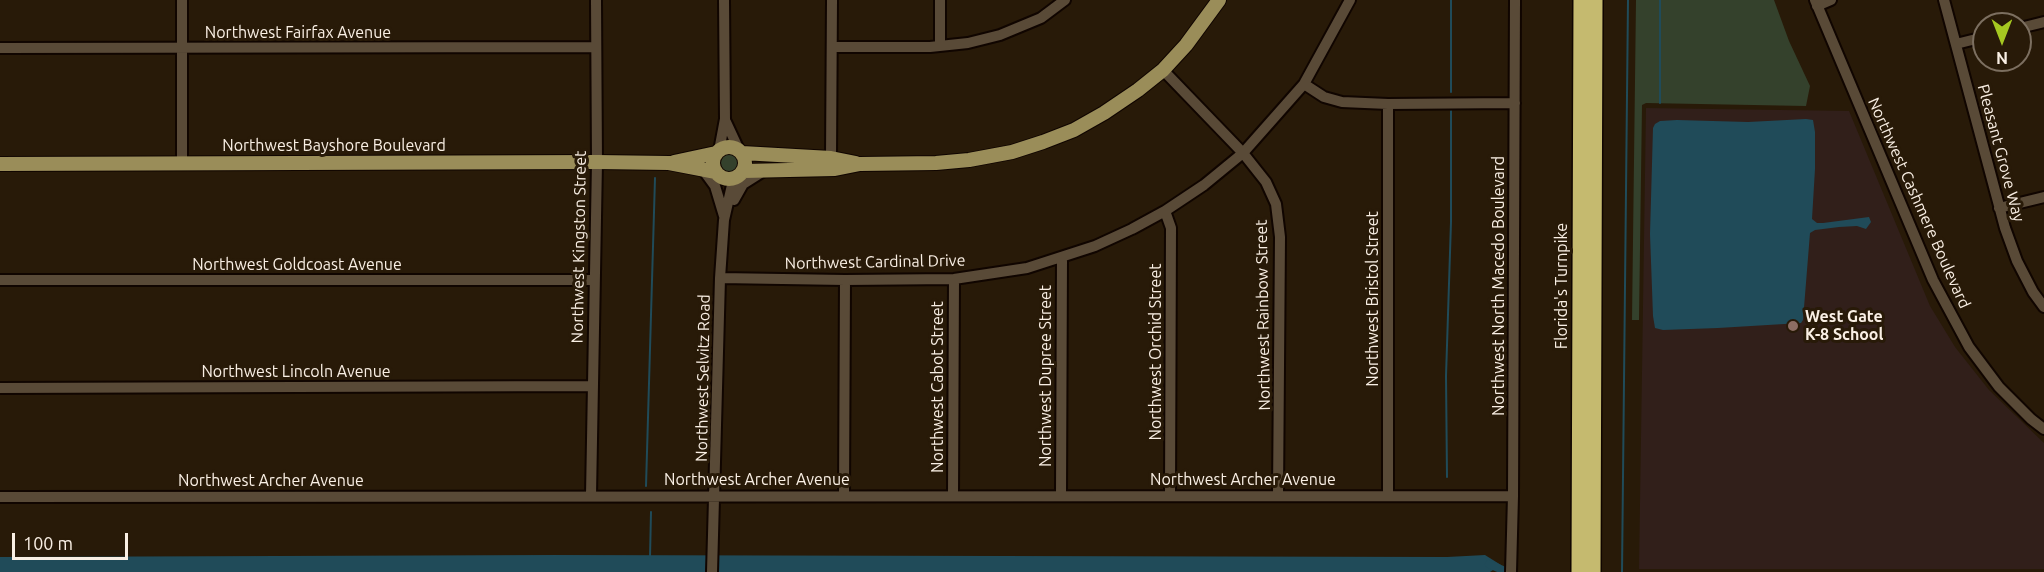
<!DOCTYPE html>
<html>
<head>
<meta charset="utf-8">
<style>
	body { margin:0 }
	#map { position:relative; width:2044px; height:572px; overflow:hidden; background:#281a08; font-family:Ubuntu,sans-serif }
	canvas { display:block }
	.north { position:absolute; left:1972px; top:12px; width:60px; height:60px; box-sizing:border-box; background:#281a08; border:2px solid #7c6f60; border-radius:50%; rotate:180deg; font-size:16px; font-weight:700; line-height:24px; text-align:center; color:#f9efe4 }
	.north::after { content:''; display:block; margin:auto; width:21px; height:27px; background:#a6c821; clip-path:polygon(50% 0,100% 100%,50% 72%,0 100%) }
	.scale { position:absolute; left:12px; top:533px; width:116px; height:27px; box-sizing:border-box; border:3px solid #f9efe4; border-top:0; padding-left:8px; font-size:18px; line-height:21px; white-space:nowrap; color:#f9efe4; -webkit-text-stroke:4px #281a08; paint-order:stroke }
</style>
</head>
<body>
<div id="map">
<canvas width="2044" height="572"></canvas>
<div class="north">N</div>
<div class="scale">100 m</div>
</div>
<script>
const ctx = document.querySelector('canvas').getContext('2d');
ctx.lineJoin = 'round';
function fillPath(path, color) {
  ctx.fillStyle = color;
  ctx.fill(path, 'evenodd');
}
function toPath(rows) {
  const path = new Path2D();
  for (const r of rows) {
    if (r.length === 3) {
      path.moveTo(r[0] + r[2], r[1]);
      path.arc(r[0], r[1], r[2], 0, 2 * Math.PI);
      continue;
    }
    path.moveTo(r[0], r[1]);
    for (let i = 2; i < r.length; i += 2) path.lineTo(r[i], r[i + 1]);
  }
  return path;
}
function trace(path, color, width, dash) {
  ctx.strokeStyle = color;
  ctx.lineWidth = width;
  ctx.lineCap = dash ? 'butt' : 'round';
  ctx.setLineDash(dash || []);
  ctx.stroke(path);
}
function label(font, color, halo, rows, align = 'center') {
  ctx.font = font + ' Ubuntu,sans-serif';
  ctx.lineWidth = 6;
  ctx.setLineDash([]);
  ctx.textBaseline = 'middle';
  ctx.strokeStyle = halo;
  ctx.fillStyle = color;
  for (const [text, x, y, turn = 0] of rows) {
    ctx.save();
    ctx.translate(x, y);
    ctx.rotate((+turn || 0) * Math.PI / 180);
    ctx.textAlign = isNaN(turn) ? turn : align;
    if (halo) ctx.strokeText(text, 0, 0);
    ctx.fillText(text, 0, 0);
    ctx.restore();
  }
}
const education = toPath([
	[1646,108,1849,111,1930,306,1955,347,1989,390,2044,443,2044,569,1639,569]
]);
const green = toPath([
	[1636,0,1774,0,1789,41,1810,86,1806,106,1646,103,1642,105,1639,320,1632,320],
	[730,163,9]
]);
const water = toPath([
	[1806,119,1813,120,1815,132,1815,169,1812,219,1817,223,1823,223,1869,217,1871,222,1866,229,1857,226,1839,227,1815,230,1810,233,1803,320,1801,323,1718,328,1663,330,1655,328,1653,316,1650,234,1653,128,1655,124,1660,121,1677,120,1748,122],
	[554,555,1447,557,1485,555,1501,565,1490,572,0,572,0,557]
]);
const stream = toPath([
	[1451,0,1451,92],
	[1660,103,1660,0],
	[1447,477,1446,376,1451,222,1451,111],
	[646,486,655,178],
	[650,557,651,512],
	[1622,572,1628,0]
]);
const canal = toPath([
	[1489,564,1507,572]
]);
const minor = toPath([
	[182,0,182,163],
	[1815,0,1933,280,1969,347,1999,387,2031,419,2044,429],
	[1944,0,2005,228,2017,261,2033,292,2044,307],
	[1817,6,1831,0],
	[2020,28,2044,22],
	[1956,44,1984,37],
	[940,46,940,0],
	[832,47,930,47,968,43,1000,35,1041,18,1065,0],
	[0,48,595,47],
	[1163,70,1243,153,1266,182,1276,204,1280,237,1278,495],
	[1304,84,1324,97,1342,102,1388,104,1515,103],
	[726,122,739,150],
	[719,151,725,119,724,0],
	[831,158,832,0],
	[704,171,715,186,724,216],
	[734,200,743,184,762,172],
	[1999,208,2044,197],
	[1165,211,1171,228,1170,494],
	[720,278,845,280,954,279,1027,268,1095,246,1132,229,1165,211,1204,185,1243,153,1304,84,1350,0],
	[0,280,594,280],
	[0,388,591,386],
	[1061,494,1062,258],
	[591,495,597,162,596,0],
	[844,495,845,280],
	[953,495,954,279],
	[1388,495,1388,104],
	[0,497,1513,496],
	[712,572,720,278,724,220,732,185,738,176],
	[1511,572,1513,496,1515,0]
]);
const major = toPath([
	[729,163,16],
	[742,153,831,158,856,163],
	[674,162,716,153],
	[0,164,597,162,669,163,716,172],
	[743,171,835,169,860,164,936,163,969,160,1012,152,1043,142,1074,130,1104,113,1138,90,1163,70,1186,45,1219,0]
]);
const highway = toPath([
	[1579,572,1581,0],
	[1593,572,1595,0]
]);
const markers = [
	[1793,326,6,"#8d6e63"]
];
const streetNames = [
	["Northwest Fairfax Avenue",298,33],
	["Northwest Bayshore Boulevard",334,146],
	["Pleasant Grove Way",2001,153,75],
	["Northwest Cashmere Boulevard",1919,203,66],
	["Northwest Kingston Street",579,247,-89],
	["Northwest Cardinal Drive",875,262,-1],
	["Northwest Goldcoast Avenue",297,265],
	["Northwest North Macedo Boulevard",1499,286,-90],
	["Florida's Turnpike",1562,286,-90],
	["Northwest Bristol Street",1373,299,-90],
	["Northwest Rainbow Street",1263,315,-91],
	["Northwest Orchid Street",1156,352,-90],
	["Northwest Lincoln Avenue",296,372],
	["Northwest Dupree Street",1046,376,-90],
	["Northwest Selvitz Road",703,378,-89],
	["Northwest Cabot Street",938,387,-90],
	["Northwest Archer Avenue",757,480],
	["Northwest Archer Avenue",1243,480],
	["Northwest Archer Avenue",271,481]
];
const poiNames = [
	["West Gate",1805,317],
	["K-8 School",1805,335]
];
fillPath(education, '#311f1a');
fillPath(green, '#34412c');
fillPath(water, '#204b59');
trace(stream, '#204b59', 2);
trace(canal, '#204b59', 8);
trace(minor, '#100500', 14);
trace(major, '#100500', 16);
trace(highway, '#100500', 18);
trace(minor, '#594a37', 10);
trace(major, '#9a8d59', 14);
trace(highway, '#c5ba6f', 15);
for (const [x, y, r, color] of markers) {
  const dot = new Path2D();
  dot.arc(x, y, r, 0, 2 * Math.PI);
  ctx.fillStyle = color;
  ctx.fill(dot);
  trace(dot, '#281a08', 2);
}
label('16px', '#f9efe4', '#281a08', streetNames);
label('bold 16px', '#f9efe4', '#281a08', poiNames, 'left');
</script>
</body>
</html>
